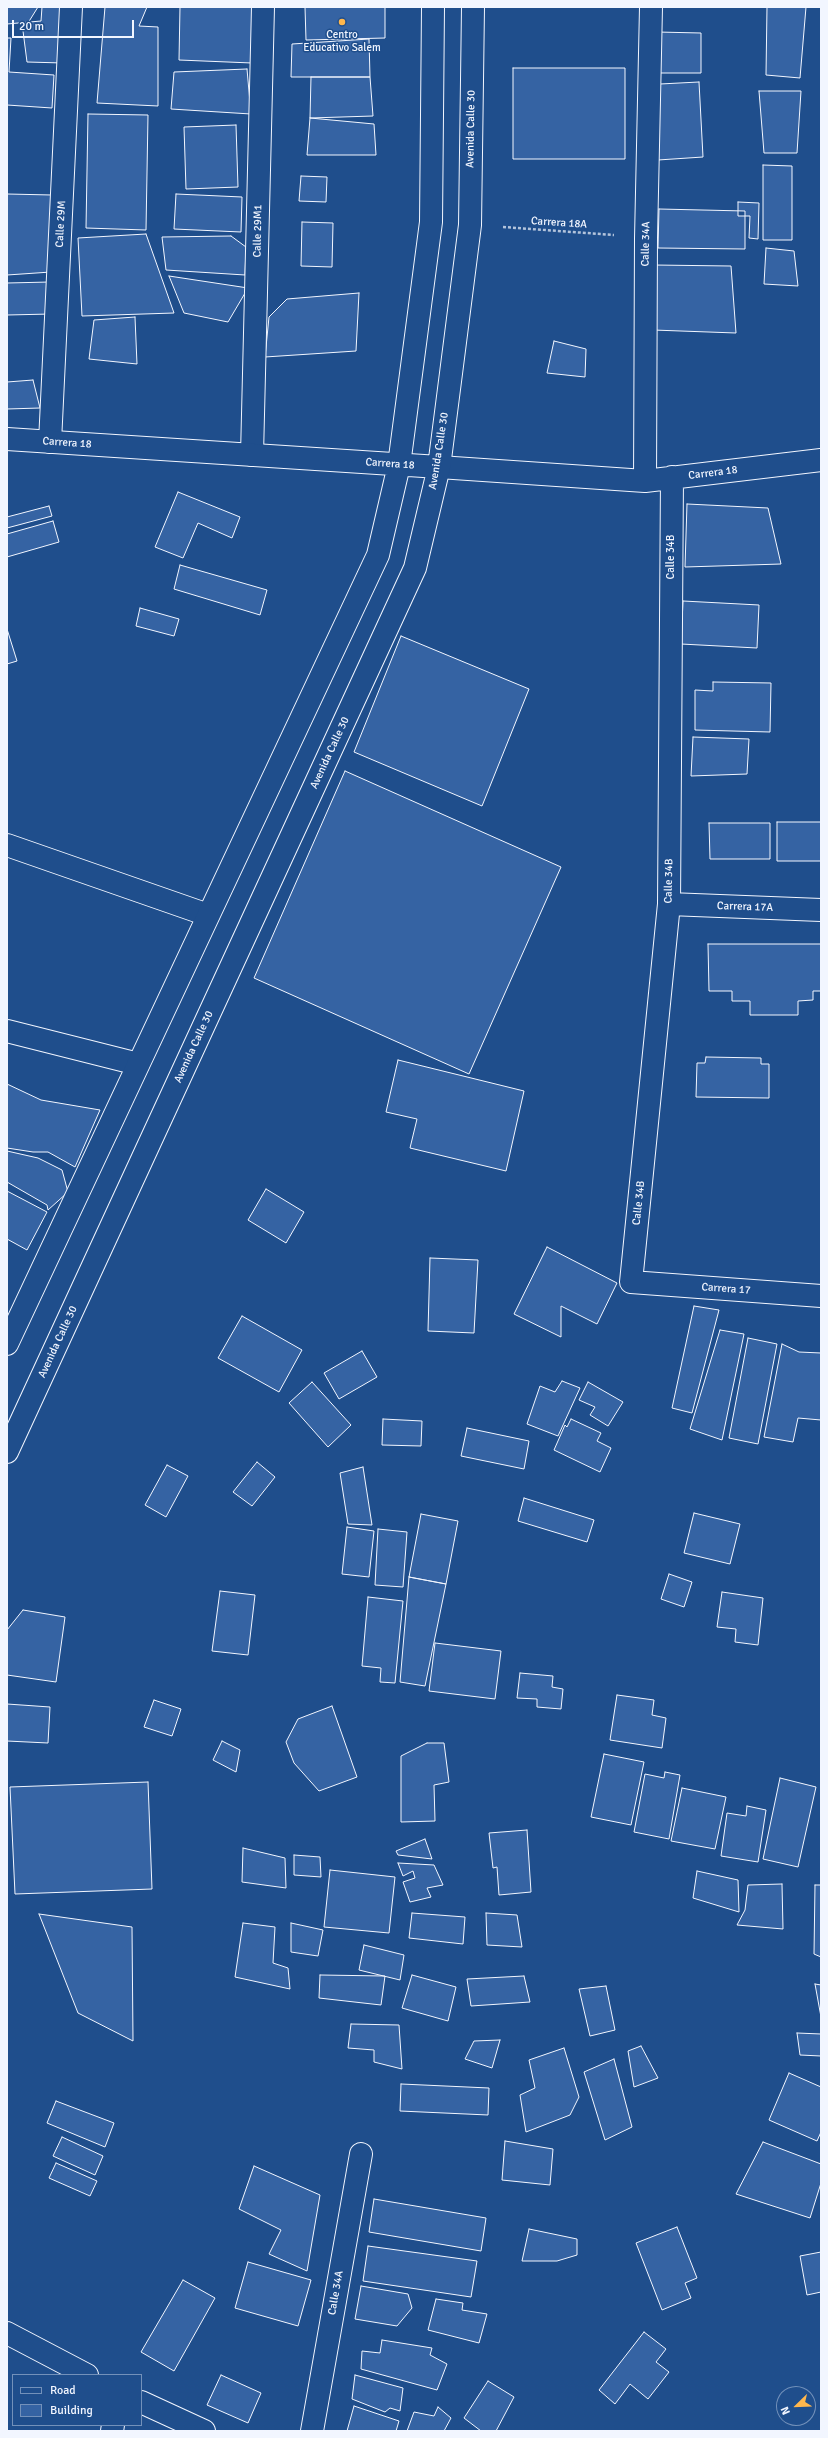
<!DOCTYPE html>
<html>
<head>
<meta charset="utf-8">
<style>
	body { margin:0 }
	#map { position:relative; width:828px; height:2438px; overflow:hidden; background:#1f4e8c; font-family:Signika,sans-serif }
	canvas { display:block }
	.frame { position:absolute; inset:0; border:8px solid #f2f6ff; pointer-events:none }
	.legend { position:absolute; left:12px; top:2374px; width:130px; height:52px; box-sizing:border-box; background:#1f4e8c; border:1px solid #7391ba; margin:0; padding:5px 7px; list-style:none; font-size:12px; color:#f2f6ff }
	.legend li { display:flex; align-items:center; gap:8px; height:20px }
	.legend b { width:20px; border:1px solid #7391ba }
	.north { position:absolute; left:776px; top:2386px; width:40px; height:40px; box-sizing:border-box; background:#1f4e8c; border:1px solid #7391ba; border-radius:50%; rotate:247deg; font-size:11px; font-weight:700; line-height:16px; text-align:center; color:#f2f6ff }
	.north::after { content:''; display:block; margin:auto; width:14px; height:18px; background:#ffb74d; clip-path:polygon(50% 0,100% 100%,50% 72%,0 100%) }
	.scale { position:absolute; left:12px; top:20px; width:122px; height:18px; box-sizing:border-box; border:2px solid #f2f6ff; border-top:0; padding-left:5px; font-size:12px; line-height:14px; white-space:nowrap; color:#f2f6ff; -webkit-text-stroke:3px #1f4e8c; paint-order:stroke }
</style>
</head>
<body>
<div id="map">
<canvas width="828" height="2438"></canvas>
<div class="frame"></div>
<ul class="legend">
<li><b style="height:5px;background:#1f4e8c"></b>Road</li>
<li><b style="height:11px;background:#3563a3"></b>Building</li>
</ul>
<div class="north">N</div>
<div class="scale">20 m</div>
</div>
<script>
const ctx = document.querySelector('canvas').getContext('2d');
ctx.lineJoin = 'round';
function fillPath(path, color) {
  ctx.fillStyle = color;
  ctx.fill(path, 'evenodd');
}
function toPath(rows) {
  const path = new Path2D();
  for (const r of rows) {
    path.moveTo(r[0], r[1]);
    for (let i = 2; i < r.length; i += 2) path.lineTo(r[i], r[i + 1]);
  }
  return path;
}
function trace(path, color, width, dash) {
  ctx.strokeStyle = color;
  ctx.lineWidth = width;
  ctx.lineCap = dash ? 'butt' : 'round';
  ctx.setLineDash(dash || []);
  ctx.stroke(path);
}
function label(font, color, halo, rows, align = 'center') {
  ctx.font = font + ' Signika,sans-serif';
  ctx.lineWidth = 3;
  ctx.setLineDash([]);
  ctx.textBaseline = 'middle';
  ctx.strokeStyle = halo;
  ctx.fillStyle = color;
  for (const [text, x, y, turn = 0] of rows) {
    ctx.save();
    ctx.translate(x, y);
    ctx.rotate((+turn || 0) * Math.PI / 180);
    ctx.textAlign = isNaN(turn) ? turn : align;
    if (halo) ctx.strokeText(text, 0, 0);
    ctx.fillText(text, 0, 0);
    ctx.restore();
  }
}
const building = toPath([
	[7,7,42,7,41,21,7,24,7,7],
	[38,7,63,7,63,63,27,62,23,31,38,7],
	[105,7,147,7,139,26,158,27,158,106,97,103,105,7],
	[180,7,253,7,252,63,179,60,180,7],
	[305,7,385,7,385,38,306,40,305,7],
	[767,7,806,7,800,78,766,75,767,7],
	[657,32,701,33,701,73,657,73,657,32],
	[7,38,11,38,9,72,54,75,52,108,7,105,7,38],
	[369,39,370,77,291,77,292,44,369,39],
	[513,68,625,68,625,159,513,159,513,68],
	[247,69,251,114,171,109,174,72,247,69],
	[311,77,370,77,373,116,310,118,311,77],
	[699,82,703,157,658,160,660,84,699,82],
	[759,91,801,91,797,153,764,153,759,91],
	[88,114,148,115,146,230,86,228,88,114],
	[310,118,374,124,376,155,307,155,310,118],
	[236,125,238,187,186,189,184,127,236,125],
	[763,165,792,166,792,240,763,240,763,165],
	[301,176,327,177,326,202,299,201,301,176],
	[7,194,52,195,51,272,7,275,7,194],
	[176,194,242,197,241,232,174,229,176,194],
	[738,202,759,203,758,239,749,238,750,216,738,216,738,202],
	[659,209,745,211,745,249,658,248,659,209],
	[302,222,333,223,332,267,301,266,302,222],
	[146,234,174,313,82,316,78,238,146,234],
	[231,236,246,247,245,275,166,270,162,237,231,236],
	[766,248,794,251,798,286,764,284,766,248],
	[653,265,731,266,736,333,653,330,653,265],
	[169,276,248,288,228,322,184,313,169,276],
	[50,282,51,314,7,315,7,283,50,282],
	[359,293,356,351,265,357,269,317,287,299,359,293],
	[135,317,137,364,89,359,94,320,135,317],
	[554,341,586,349,585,377,547,373,554,341],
	[33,380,40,408,7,409,7,382,33,380],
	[178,492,240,517,232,538,198,523,183,558,155,547,178,492],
	[687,504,768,508,781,564,685,567,687,504],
	[49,506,52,516,7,528,7,517,49,506],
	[53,521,59,542,7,557,7,534,53,521],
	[180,565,267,590,260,615,174,589,180,565],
	[683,601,759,605,757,648,681,644,683,601],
	[140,608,179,619,174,636,136,626,140,608],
	[7,629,17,661,7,664,7,629],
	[401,636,529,689,482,806,354,752,401,636],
	[713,682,771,683,770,732,695,730,695,690,713,691,713,682],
	[693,737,749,739,747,774,691,776,693,737],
	[345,771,561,867,469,1074,254,978,345,771],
	[777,822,821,822,821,861,777,861,777,822],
	[709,823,770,823,770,859,710,859,709,823],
	[708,944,821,944,821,991,813,991,813,1000,798,1001,798,1015,750,1015,750,1001,732,1001,732,991,709,991,708,944],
	[706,1057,761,1058,761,1064,769,1064,769,1098,696,1097,697,1063,705,1063,706,1057],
	[398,1060,524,1091,506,1171,410,1148,417,1119,386,1112,398,1060],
	[7,1084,41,1100,100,1110,75,1167,48,1152,33,1152,7,1148,7,1084],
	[7,1151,38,1158,62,1170,68,1192,48,1210,47,1205,7,1182,7,1151],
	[266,1189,304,1212,286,1243,248,1220,266,1189],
	[7,1191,47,1212,27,1250,7,1239,7,1191],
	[547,1247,617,1283,597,1324,561,1306,561,1337,514,1314,547,1247],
	[430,1258,478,1260,474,1333,428,1331,430,1258],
	[694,1306,719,1310,692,1413,672,1408,694,1306],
	[242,1316,302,1350,279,1392,218,1358,242,1316],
	[720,1330,744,1334,722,1440,690,1429,720,1330],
	[748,1338,777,1344,758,1444,729,1438,748,1338],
	[782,1344,799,1352,821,1353,821,1420,798,1418,793,1442,764,1437,782,1344],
	[362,1351,377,1377,339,1399,324,1373,362,1351],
	[562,1381,580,1388,558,1436,527,1424,540,1386,555,1392,562,1381],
	[312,1382,351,1425,328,1447,289,1403,312,1382],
	[588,1382,623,1402,608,1426,590,1415,595,1407,579,1400,588,1382],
	[383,1419,422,1421,421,1446,382,1445,383,1419],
	[571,1419,601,1433,597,1441,611,1448,600,1472,554,1450,565,1425,567,1427,571,1419],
	[467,1428,529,1441,524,1469,461,1456,467,1428],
	[257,1462,275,1477,252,1506,233,1492,257,1462],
	[167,1465,188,1476,166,1517,145,1505,167,1465],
	[363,1467,372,1525,348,1524,340,1473,363,1467],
	[524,1498,594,1520,587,1542,518,1521,524,1498],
	[694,1513,740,1524,730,1564,684,1553,694,1513],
	[421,1514,458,1521,446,1584,409,1577,421,1514],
	[347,1527,374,1531,369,1577,342,1574,347,1527],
	[378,1529,407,1532,403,1587,375,1585,378,1529],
	[669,1574,692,1582,684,1607,661,1599,669,1574],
	[409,1577,446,1584,425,1686,400,1682,409,1577],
	[220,1591,255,1595,248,1655,212,1651,220,1591],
	[722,1592,763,1598,758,1645,735,1642,736,1629,717,1627,722,1592],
	[368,1597,403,1601,395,1683,380,1682,381,1668,362,1666,368,1597],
	[23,1610,65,1617,56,1682,7,1675,7,1630,23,1610],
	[435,1643,501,1651,495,1699,429,1691,435,1643],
	[520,1673,553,1676,552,1687,563,1689,561,1709,537,1707,537,1699,517,1698,520,1673],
	[617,1695,654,1700,652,1715,666,1718,662,1748,610,1740,617,1695],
	[154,1700,181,1709,172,1736,144,1727,154,1700],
	[7,1704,50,1707,48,1743,7,1741,7,1704],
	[332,1706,357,1777,319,1791,294,1763,286,1742,298,1719,332,1706],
	[222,1741,240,1750,236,1772,213,1760,222,1741],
	[427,1743,444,1743,449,1782,434,1785,435,1821,401,1822,401,1756,427,1743],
	[604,1754,644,1762,631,1825,591,1817,604,1754],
	[665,1772,680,1775,669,1839,634,1832,645,1774,664,1778,665,1772],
	[780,1778,816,1787,798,1867,763,1859,780,1778],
	[148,1782,152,1889,15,1894,10,1787,148,1782],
	[682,1788,726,1797,715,1849,671,1841,682,1788],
	[747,1806,766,1810,758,1862,721,1856,727,1813,746,1816,747,1806],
	[527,1830,531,1892,499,1895,497,1867,493,1868,489,1833,527,1830],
	[425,1839,432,1859,398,1855,396,1851,425,1839],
	[243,1848,285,1858,286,1888,242,1882,243,1848],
	[294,1855,320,1857,321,1877,294,1875,294,1855],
	[398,1863,434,1865,443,1885,427,1888,431,1897,410,1902,403,1882,415,1878,413,1871,403,1876,398,1863],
	[330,1870,395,1877,389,1933,324,1927,330,1870],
	[697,1871,738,1880,739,1912,693,1898,697,1871],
	[782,1884,783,1929,737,1925,745,1910,748,1885,782,1884],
	[815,1885,821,1885,821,1957,814,1954,815,1885],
	[412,1913,465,1917,463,1944,409,1938,412,1913],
	[486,1913,517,1915,522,1947,487,1945,486,1913],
	[39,1914,132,1927,133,2041,78,2013,39,1914],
	[243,1923,275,1927,273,1963,288,1968,290,1989,235,1977,243,1923],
	[291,1923,323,1930,318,1956,291,1952,291,1923],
	[364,1945,404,1955,400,1980,359,1970,364,1945],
	[320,1975,385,1976,381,2005,319,1998,320,1975],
	[412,1975,456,1987,448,2021,402,2008,412,1975],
	[524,1976,530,2002,471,2006,467,1979,524,1976],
	[815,1984,821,1985,821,2017,815,1984],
	[606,1986,615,2030,590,2036,579,1989,606,1986],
	[351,2024,399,2025,402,2069,374,2062,374,2050,348,2048,351,2024],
	[797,2033,821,2034,821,2056,800,2055,797,2033],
	[500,2040,492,2068,465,2059,474,2041,500,2040],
	[641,2046,658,2078,634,2087,628,2051,641,2046],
	[564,2048,579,2097,570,2115,526,2132,520,2095,535,2088,529,2060,564,2048],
	[614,2059,632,2127,605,2140,584,2072,614,2059],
	[789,2073,821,2087,821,2132,817,2141,769,2120,789,2073],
	[401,2084,489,2088,488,2115,400,2111,401,2084],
	[56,2101,114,2123,105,2147,47,2123,56,2101],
	[62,2137,103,2156,95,2175,53,2156,62,2137],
	[505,2141,553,2149,550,2185,502,2180,505,2141],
	[763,2142,821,2164,821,2183,810,2218,736,2194,763,2142],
	[56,2163,97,2181,90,2196,49,2178,56,2163],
	[254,2166,320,2195,307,2271,269,2254,281,2230,239,2209,254,2166],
	[374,2199,486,2218,481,2251,369,2232,374,2199],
	[677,2227,697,2278,685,2283,691,2298,662,2310,636,2243,677,2227],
	[529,2229,577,2239,577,2255,557,2261,522,2261,529,2229],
	[368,2246,477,2261,471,2297,363,2281,368,2246],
	[821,2252,821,2292,807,2295,800,2256,821,2252],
	[248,2262,311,2280,298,2326,235,2308,248,2262],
	[183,2280,215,2298,174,2371,141,2352,183,2280],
	[361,2286,408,2294,412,2308,397,2326,355,2319,361,2286],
	[436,2299,463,2303,462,2310,487,2314,479,2343,428,2330,436,2299],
	[644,2332,666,2349,656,2362,669,2372,648,2399,630,2384,615,2404,599,2390,644,2332],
	[382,2340,432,2348,430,2355,447,2364,437,2390,361,2369,362,2351,380,2353,382,2340],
	[221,2375,261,2393,248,2423,207,2405,221,2375],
	[355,2375,403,2388,400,2411,390,2408,385,2412,352,2399,355,2375],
	[488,2381,514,2397,496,2431,481,2431,464,2418,488,2381],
	[354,2406,399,2421,396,2431,347,2431,354,2406],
	[438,2407,451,2418,444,2431,407,2431,414,2412,434,2416,438,2407]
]);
const path = toPath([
	[503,227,614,235]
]);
const minor = toPath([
	[50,442,71,7],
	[252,455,263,7],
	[439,467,645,481,821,460],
	[672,477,669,904,631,1282,821,1296],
	[645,481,646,238,651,7],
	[7,845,208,915],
	[669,904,821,910],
	[7,1031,138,1064],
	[7,2333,87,2375],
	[141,2402,204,2431],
	[112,2431,113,2425],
	[312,2431,361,2154]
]);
const major = toPath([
	[7,439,439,467],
	[7,1344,378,555,399,465,431,222,433,7],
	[7,1452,415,568,439,467,470,225,473,7]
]);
const markers = [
	[342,22,4,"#ffb74d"]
];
const poiNames = [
	["Centro",342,35],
	["Educativo Salem",342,48]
];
const streetNames = [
	["Avenida Calle 30",471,129,-89],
	["Carrera 18A",559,223,4],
	["Calle 29M",61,224,-87],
	["Calle 29M1",258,231,-89],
	["Calle 34A",646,244,-89],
	["Carrera 18",67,443,4],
	["Avenida Calle 30",439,451,-81],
	["Carrera 18",390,464,4],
	["Carrera 18",713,473,-7],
	["Calle 34B",671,557,-90],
	["Avenida Calle 30",330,753,-65],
	["Calle 34B",669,881,-89],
	["Carrera 17A",745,907,2],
	["Avenida Calle 30",194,1047,-65],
	["Calle 34B",639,1203,-84],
	["Carrera 17",726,1289,4],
	["Avenida Calle 30",58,1342,-65],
	["Calle 34A",336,2293,-80]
];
fillPath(building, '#3563a3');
trace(building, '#f2f6ff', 1);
trace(minor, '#f2f6ff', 24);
trace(major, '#f2f6ff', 24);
trace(path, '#b3c4dc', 2.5, [3, 2]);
trace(minor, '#1f4e8c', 22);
trace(major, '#1f4e8c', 22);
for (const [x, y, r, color] of markers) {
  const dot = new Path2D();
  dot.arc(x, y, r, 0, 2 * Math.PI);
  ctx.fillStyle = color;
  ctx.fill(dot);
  trace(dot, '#1f4e8c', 1.5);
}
label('11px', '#f2f6ff', '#1f4e8c', poiNames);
label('11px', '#f2f6ff', '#1f4e8c', streetNames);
</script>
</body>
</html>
